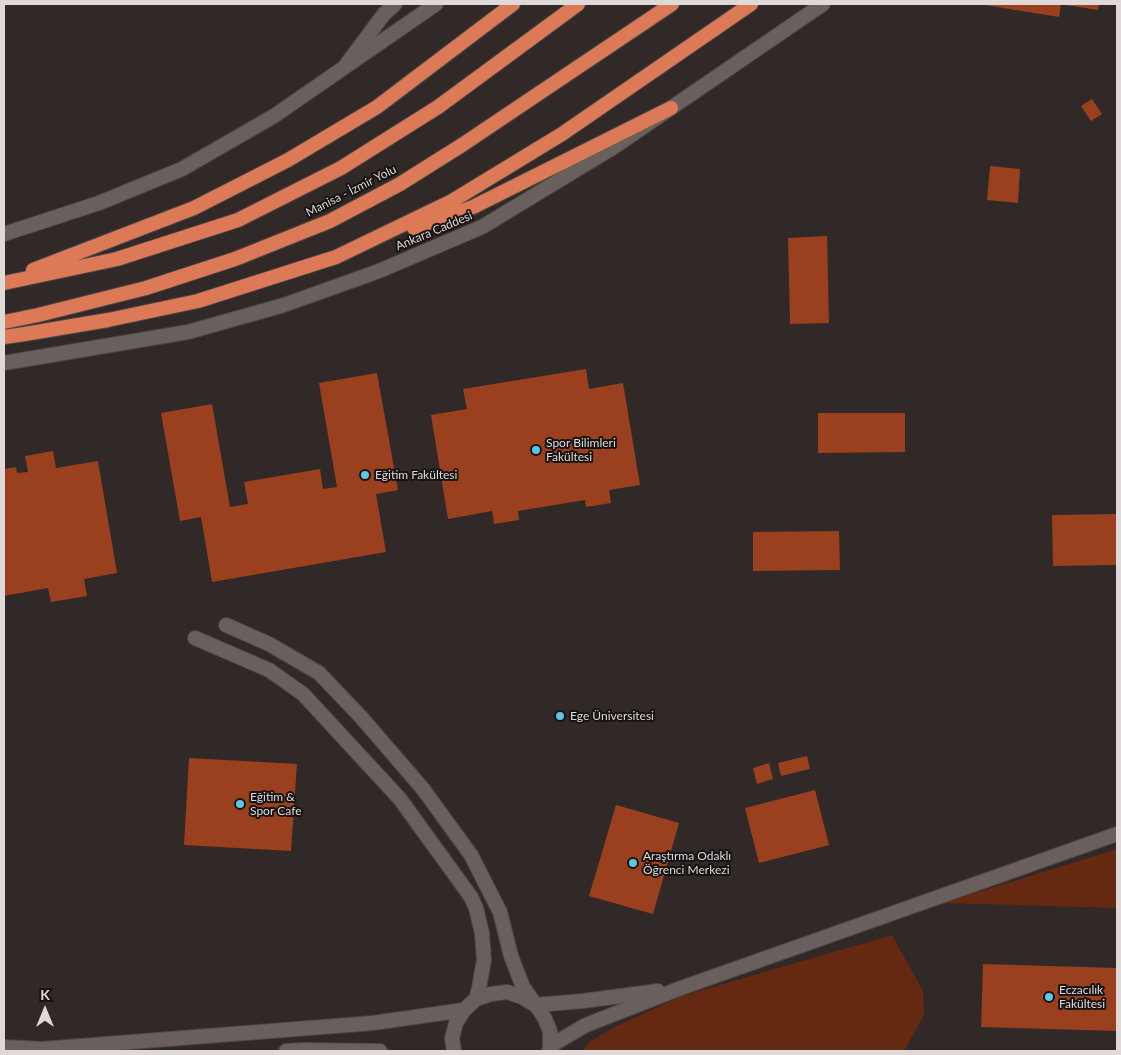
<!DOCTYPE html>
<html>
<head>
<meta charset="utf-8">
<style>
	body { margin:0 }
	#map { position:relative; width:1121px; height:1055px; overflow:hidden; background:#312927; font-family:Lato,sans-serif }
	canvas { display:block }
	.frame { position:absolute; inset:0; border:5px solid #dfdad9; pointer-events:none }
	.north { position:absolute; left:20px; top:985px; width:50px; height:50px; -webkit-text-stroke:4px #161312; paint-order:stroke; rotate:0deg; font-size:14px; font-weight:700; line-height:20px; text-align:center; color:#dfdad9 }
	.north::after { content:''; display:block; margin:auto; width:18px; height:22px; background:#dfdad9; clip-path:polygon(50% 0,100% 100%,50% 72%,0 100%) }
</style>
</head>
<body>
<div id="map">
<canvas width="1121" height="1055"></canvas>
<div class="frame"></div>
<div class="north">K</div>
</div>
<script>
const ctx = document.querySelector('canvas').getContext('2d');
ctx.lineJoin = 'round';
function fillPath(path, color) {
  ctx.fillStyle = color;
  ctx.fill(path, 'evenodd');
}
function toPath(rows) {
  const path = new Path2D();
  for (const r of rows) {
    path.moveTo(r[0], r[1]);
    for (let i = 2; i < r.length; i += 2) path.lineTo(r[i], r[i + 1]);
  }
  return path;
}
function trace(path, color, width, dash) {
  ctx.strokeStyle = color;
  ctx.lineWidth = width;
  ctx.lineCap = dash ? 'butt' : 'round';
  ctx.setLineDash(dash || []);
  ctx.stroke(path);
}
function label(font, color, halo, rows, align = 'center') {
  ctx.font = font + ' Lato,sans-serif';
  ctx.lineWidth = 4;
  ctx.setLineDash([]);
  ctx.textBaseline = 'middle';
  ctx.strokeStyle = halo;
  ctx.fillStyle = color;
  for (const [text, x, y, turn = 0] of rows) {
    ctx.save();
    ctx.translate(x, y);
    ctx.rotate((+turn || 0) * Math.PI / 180);
    ctx.textAlign = isNaN(turn) ? turn : align;
    if (halo) ctx.strokeText(text, 0, 0);
    ctx.fillText(text, 0, 0);
    ctx.restore();
  }
}
const green = toPath([
	[1117,849,1117,908,943,903],
	[892,935,923,991,924,1015,904,1051,582,1051,591,1041,614,1027,682,996]
]);
const building = toPath([
	[985,4,1061,4,1059,17,985,5],
	[1066,4,1099,4,1098,10,1066,5],
	[1092,99,1102,114,1091,121,1081,106],
	[990,166,1020,169,1018,203,987,200],
	[827,236,829,323,790,324,788,238],
	[586,369,589,389,623,383,640,485,609,490,611,503,586,507,585,500,518,511,519,520,494,524,492,511,448,519,431,415,467,409,463,389],
	[377,373,398,490,376,494,386,552,212,582,201,517,180,521,161,413,212,404,230,507,248,504,244,482,320,469,323,489,337,487,319,383],
	[818,413,905,413,905,452,818,453],
	[53,451,56,468,98,461,117,573,84,579,87,596,51,602,48,588,4,596,4,469,16,467,17,473,28,472,25,456],
	[1117,514,1117,565,1053,566,1052,515],
	[839,531,840,570,753,571,753,532],
	[807,756,810,769,781,776,778,763],
	[189,758,297,764,291,851,184,845],
	[769,763,773,779,757,784,753,768],
	[815,790,829,845,759,863,745,808],
	[616,805,679,823,653,914,589,896],
	[983,964,1117,968,1117,1031,981,1027]
]);
const service = toPath([
	[346,65,384,14,395,4]
]);
const minor = toPath([
	[226,625,269,644,319,673,361,717,423,789,471,855,500,912,511,956,523,987,544,1017,550,1031,550,1046,549,1051],
	[195,638,269,670,303,694,400,799,471,897,476,908,482,933,484,960,479,988,476,999],
	[550,1046,586,1025,681,988,1117,834],
	[4,1047,42,1049,373,1023,464,1010],
	[286,1051,303,1050,380,1051],
	[454,1051,452,1038,456,1023,464,1010,476,999,491,994,507,992,522,997,535,1005,583,1001,658,991]
]);
const secondary = toPath([
	[4,234,99,203,182,169,274,116,436,4],
	[4,363,188,332,284,305,379,271,482,227,614,147,823,4]
]);
const trunk = toPath([
	[414,228,473,207,671,108],
	[33,270,194,208,288,160,377,107,513,4],
	[4,283,117,259,238,220,341,168,438,107,578,4],
	[4,322,38,315,146,288,235,259,330,221,400,184,462,145,672,4],
	[4,337,25,334,108,320,198,301,336,257,452,201,562,134,751,4]
]);
const markers = [
	[536,450,5,"#5bc8e7"],
	[365,475,5,"#5bc8e7"],
	[560,716,5,"#5bc8e7"],
	[240,804,5,"#5bc8e7"],
	[633,863,5,"#5bc8e7"],
	[1049,997,5,"#5bc8e7"]
];
const streetNames = [
	["Manisa - İzmir Yolu",351,191,-27],
	["Ankara Caddesi",434,231,-23]
];
const poiNames = [
	["Spor Bilimleri",546,443],
	["Fakültesi",546,457],
	["Eğitim Fakültesi",375,475],
	["Ege Üniversitesi",570,716],
	["Eğitim &",250,797],
	["Spor Cafe",250,811],
	["Araştırma Odaklı",643,856],
	["Öğrenci Merkezi",643,870],
	["Eczacılık",1059,990],
	["Fakültesi",1059,1004]
];
fillPath(green, '#652811');
fillPath(building, '#9a401f');
trace(service, '#4c4644', 16);
trace(minor, '#4c4644', 16);
trace(secondary, '#4c4644', 16);
trace(trunk, '#4c4644', 16);
trace(service, '#69605e', 14);
trace(minor, '#69605e', 14);
trace(secondary, '#69605e', 14);
trace(trunk, '#dc7a58', 14);
for (const [x, y, r, color] of markers) {
  const dot = new Path2D();
  dot.arc(x, y, r, 0, 2 * Math.PI);
  ctx.fillStyle = color;
  ctx.fill(dot);
  trace(dot, '#161312', 2);
}
label('12px', '#dfdad9', '#161312', streetNames);
label('12px', '#dfdad9', '#161312', poiNames, 'left');
</script>
</body>
</html>
